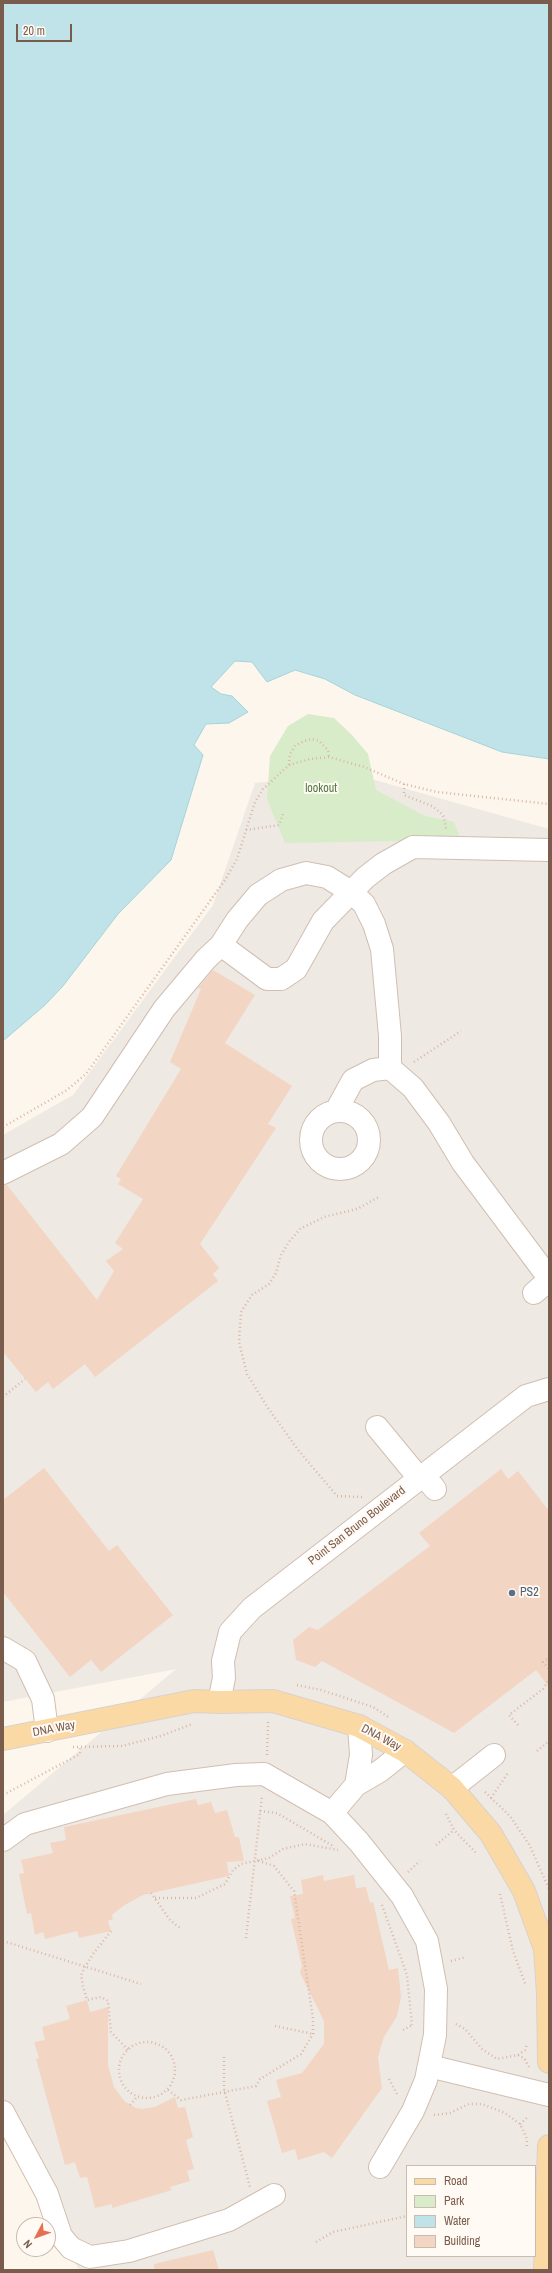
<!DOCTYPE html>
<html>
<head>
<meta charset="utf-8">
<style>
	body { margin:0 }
	#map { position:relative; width:552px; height:2273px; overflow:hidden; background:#fdf6ec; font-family:"Archivo Narrow",sans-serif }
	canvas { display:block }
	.frame { position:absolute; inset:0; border:4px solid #7a5c4d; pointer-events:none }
	.legend { position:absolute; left:406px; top:2165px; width:130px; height:92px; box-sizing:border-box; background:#fffaf3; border:1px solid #cabbb1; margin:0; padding:5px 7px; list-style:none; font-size:12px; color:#7a5c4d }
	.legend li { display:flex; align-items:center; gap:8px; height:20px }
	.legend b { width:20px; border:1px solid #cabbb1 }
	.north { position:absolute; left:16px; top:2217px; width:40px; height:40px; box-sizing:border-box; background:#fffaf3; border:1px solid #cabbb1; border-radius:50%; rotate:229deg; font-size:11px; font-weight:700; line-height:16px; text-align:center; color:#7a5c4d }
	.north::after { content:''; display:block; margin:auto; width:14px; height:18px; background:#e76f51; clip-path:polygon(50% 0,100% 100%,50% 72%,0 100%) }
	.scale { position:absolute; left:16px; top:24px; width:56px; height:18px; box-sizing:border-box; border:2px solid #7a5c4d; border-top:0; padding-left:5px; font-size:12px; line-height:14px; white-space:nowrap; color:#7a5c4d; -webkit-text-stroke:3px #fffaf3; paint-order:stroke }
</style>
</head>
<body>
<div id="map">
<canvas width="552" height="2273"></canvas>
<div class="frame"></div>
<ul class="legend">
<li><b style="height:5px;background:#fbd9a5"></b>Road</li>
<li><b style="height:11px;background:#d8ecc9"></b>Park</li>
<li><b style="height:11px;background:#bfe3e8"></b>Water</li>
<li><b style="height:11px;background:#f3d5c3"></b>Building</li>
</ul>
<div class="north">N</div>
<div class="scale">20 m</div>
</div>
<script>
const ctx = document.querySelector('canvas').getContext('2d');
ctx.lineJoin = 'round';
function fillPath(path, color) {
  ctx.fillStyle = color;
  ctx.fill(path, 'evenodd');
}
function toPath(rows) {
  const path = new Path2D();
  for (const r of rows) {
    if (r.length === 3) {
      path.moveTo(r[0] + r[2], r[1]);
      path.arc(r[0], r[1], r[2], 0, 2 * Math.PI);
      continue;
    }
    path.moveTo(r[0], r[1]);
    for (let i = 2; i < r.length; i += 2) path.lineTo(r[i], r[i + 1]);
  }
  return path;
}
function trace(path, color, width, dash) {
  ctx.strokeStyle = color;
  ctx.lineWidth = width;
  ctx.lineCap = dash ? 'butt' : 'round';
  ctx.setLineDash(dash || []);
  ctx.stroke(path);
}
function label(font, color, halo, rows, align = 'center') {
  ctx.font = font + ' "Archivo Narrow",sans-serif';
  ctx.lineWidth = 4;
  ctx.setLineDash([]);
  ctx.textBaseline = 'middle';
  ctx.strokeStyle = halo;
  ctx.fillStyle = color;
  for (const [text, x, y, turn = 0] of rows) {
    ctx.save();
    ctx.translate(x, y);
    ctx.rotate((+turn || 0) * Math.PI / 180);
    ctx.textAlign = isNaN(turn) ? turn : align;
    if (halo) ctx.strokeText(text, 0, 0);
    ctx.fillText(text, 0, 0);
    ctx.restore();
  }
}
const industrial = toPath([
	[350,773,549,829,549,2270,79,2270,3,2121,3,1815,176,1669,3,1702,3,1135,73,1095,213,905,255,783],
	[407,2166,535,2166,535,2256,407,2256]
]);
const green = toPath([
	[308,714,334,718,352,735,368,754,376,790,425,816,454,822,461,840,285,843,267,799,270,756,288,726]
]);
const water = toPath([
	[3,3,549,3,549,759,502,752,355,695,325,679,295,670,267,682,252,662,235,661,211,687,221,694,232,696,248,712,229,723,206,724,194,745,203,755,171,860,118,914,63,986,45,1005,3,1041,3,3]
]);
const building = toPath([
	[213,970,255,995,225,1043,292,1086,268,1124,276,1128,200,1244,219,1268,213,1274,218,1281,95,1377,85,1364,53,1389,48,1382,36,1392,3,1352,3,1185,7,1185,97,1300,114,1271,106,1261,123,1249,115,1243,143,1199,118,1184,121,1179,116,1176,181,1069,170,1062,201,989,198,988],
	[44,1468,109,1551,117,1545,173,1615,101,1672,91,1660,70,1677,3,1592,3,1500],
	[501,1469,508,1479,518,1471,549,1511,549,1687,536,1670,454,1733,322,1661,315,1667,296,1660,293,1640,309,1627,318,1630,430,1546,419,1533],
	[196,1799,198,1805,211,1802,215,1813,227,1810,235,1837,239,1837,244,1861,227,1862,229,1876,143,1895,123,1906,112,1915,113,1919,108,1921,111,1931,79,1938,77,1931,45,1939,43,1932,35,1935,31,1913,27,1914,19,1874,24,1873,21,1860,53,1853,50,1843,66,1840,64,1827],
	[323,1875,324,1881,354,1875,356,1888,366,1887,370,1903,373,1902,375,1910,389,1970,398,1968,401,1997,397,2016,384,2037,381,2046,378,2058,382,2088,332,2158,324,2152,298,2160,295,2149,282,2153,267,2101,281,2097,276,2080,302,2073,324,2044,324,2021,300,1973,302,1966,291,1919,295,1918,290,1896,303,1894,301,1880],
	[87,2000,90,2012,108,2007,108,2065,114,2087,124,2101,136,2108,142,2109,155,2107,175,2097,178,2108,185,2107,193,2137,186,2140,194,2169,187,2171,190,2181,170,2187,172,2190,112,2208,112,2204,95,2208,87,2177,80,2178,75,2162,65,2165,36,2059,39,2058,34,2042,45,2040,42,2027,70,2019,66,2006],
	[213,2250,219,2270,154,2270,154,2264]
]);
const path = toPath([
	[289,765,290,754,295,746,304,741,312,739,319,741,328,750,329,757],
	[404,784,404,795,432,806,440,812,444,817,446,829],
	[246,830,279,825,283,814],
	[414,1062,461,1031],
	[3,1127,67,1090,86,1074,225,880,237,859,255,802,263,789,289,765,310,759,329,757,364,767,404,784,437,792,549,804],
	[3,1397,25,1379],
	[362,1497,337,1496,299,1451,268,1408,247,1374,239,1342,241,1312,252,1295,269,1284,276,1273,281,1255,289,1242,300,1229,324,1217,357,1209,379,1197],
	[549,1662,547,1659,543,1662,549,1669],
	[297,1685,321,1690,373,1707,390,1718],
	[518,1725,509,1715,543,1689,549,1680],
	[73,1747,122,1746,161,1736,192,1724],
	[537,1751,549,1741],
	[267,1755,268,1722],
	[485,1792,510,1816,530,1846,549,1889],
	[3,1795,80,1754,80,1748],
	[491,1798,508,1773],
	[260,1811,277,1813,333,1846],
	[446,1814,454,1830,477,1854],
	[436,1845,454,1830],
	[408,1872,420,1861],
	[151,1893,170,1920,180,1928],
	[500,1894,513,1951,526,1986],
	[155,1898,196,1898,225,1884,233,1870,241,1864,269,1858,283,1849,305,1844,338,1850],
	[382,1905,407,1975,412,2025],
	[111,1931,93,1954,85,1967,81,1975,83,1986,87,2000,101,1997,108,2001,111,2032,128,2050],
	[246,1938,262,1796],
	[3,1941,141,1984],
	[451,1961,466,1957],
	[456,2024,465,2029,482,2049,497,2059,518,2055,524,2058,529,2067],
	[275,2026,313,2034],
	[403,2030,412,2025],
	[147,2070,28],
	[518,2055,525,2050,527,2044],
	[224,2057,224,2089,250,2187],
	[389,2079,398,2096],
	[168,2090,181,2100,256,2086,260,2079,301,2054,313,2034,313,2019,294,1891,274,1866,256,1860],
	[130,2105,137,2097],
	[434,2115,450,2113,469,2104,482,2104,505,2113,520,2124,527,2139,527,2146],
	[520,2124,529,2116],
	[316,2242,333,2232,407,2216]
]);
const minor = toPath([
	[221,945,267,979,281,979,296,969,323,921,365,878,383,864,413,847,549,850],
	[340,1140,29],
	[336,1111,353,1080,373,1070,390,1068],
	[3,1173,61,1144,92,1117,164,1009,206,959,221,945,237,920,258,895,281,880,306,873,327,877,351,892,364,904,374,924,382,949,390,1036,390,1068,413,1088,439,1123,463,1163,549,1278],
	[534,1293,549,1280],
	[377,1427,419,1478],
	[423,1475,435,1489],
	[3,1648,25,1661,43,1699,47,1731],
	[219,1702,224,1678,223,1661,230,1632,252,1608,526,1396,549,1389],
	[356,1785,361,1755,359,1726],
	[452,1788,494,1755],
	[332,1813,356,1785,380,1771,405,1751],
	[3,1840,25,1824,167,1784,236,1775,264,1774,332,1813,359,1842,402,1896,427,1941,436,1989,435,2035,426,2080,413,2111,380,2167],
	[429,2066,549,2095],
	[3,2112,47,2194,61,2236,71,2248,90,2257,129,2251,229,2220,274,2195]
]);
const major = toPath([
	[3,1739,194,1701,219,1702,273,1701,359,1726,405,1751,452,1788,491,1834,524,1891,545,1949,548,1994,549,2062],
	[545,2270,549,2146]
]);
const markers = [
	[512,1593,4,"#5c6f8a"]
];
const parkNames = [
	["lookout",321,789]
];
const streetNames = [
	["Point San Bruno Boulevard",357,1526,-38],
	["DNA Way",54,1729,-11],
	["DNA Way",381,1738,28]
];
const serviceNames = [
	["PS2",520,1593]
];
fillPath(industrial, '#efe9e4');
fillPath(green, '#d8ecc9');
fillPath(water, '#bfe3e8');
trace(water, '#a5d3da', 1);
fillPath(building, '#f3d5c3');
trace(minor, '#d1beb0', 24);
trace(major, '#dad1cd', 24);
trace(path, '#d9b8a5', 2.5, [1, 3]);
trace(minor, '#fff', 22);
trace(major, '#fbd9a5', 22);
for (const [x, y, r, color] of markers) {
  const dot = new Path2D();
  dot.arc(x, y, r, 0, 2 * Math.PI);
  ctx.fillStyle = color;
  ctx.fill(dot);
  trace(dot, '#fffaf3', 1.5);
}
label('12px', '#537a41', '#fffaf3', parkNames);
label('12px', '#7a5c4d', '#fffaf3', streetNames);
label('12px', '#4e5e75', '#fffaf3', serviceNames, 'left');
</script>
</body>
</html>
